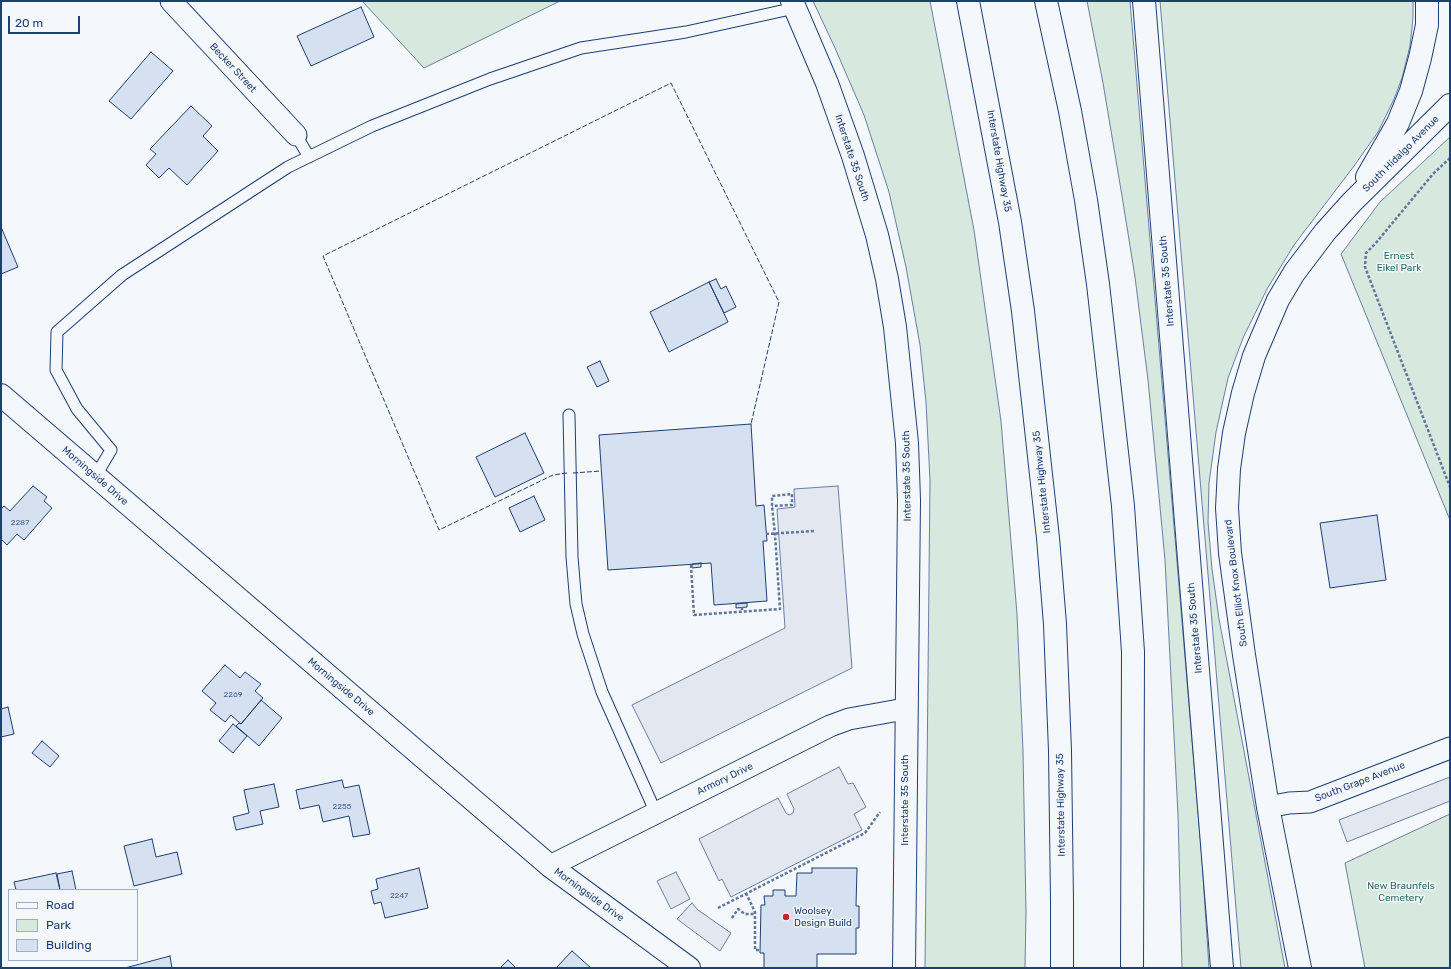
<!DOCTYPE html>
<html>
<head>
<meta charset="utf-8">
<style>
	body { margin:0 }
	#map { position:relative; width:1451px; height:969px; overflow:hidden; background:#f4f7fb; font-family:Rubik,sans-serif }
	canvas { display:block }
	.frame { position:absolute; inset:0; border:2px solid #1d3f73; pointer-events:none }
	.legend { position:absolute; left:8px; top:889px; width:130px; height:72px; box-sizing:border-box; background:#f4f7fb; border:1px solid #9eadc5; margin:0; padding:5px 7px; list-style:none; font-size:12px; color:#1d3f73 }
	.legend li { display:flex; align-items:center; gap:8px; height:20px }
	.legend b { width:20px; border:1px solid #9eadc5 }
	.scale { position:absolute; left:8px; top:16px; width:72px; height:18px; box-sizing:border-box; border:2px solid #1d3f73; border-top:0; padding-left:5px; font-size:12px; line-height:14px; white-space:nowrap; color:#1d3f73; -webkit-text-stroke:3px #f4f7fb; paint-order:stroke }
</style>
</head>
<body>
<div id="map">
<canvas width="1451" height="969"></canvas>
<div class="frame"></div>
<ul class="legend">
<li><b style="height:5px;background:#f4f7fb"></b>Road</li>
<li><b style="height:11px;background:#d7e8df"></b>Park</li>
<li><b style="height:11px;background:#d5e0f0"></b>Building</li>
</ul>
<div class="scale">20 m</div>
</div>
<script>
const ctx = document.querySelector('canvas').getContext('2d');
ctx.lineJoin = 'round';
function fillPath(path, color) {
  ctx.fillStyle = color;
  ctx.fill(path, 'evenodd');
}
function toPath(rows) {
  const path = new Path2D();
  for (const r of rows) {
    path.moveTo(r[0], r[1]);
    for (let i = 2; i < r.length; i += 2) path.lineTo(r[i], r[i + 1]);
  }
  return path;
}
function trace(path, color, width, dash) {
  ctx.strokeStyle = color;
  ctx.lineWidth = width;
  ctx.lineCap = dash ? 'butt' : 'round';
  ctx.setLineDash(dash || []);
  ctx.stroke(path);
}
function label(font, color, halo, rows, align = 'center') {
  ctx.font = font + ' Rubik,sans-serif';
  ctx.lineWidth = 3;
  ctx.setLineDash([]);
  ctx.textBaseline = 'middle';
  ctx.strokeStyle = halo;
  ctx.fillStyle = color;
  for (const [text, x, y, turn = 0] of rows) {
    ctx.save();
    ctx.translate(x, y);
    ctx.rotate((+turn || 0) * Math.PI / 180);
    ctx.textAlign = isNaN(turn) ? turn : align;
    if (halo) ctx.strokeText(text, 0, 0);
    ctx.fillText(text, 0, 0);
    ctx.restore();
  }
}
const green = toPath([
	[362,1,560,1,424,68,362,1],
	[813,1,930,1,974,230,1001,421,1017,614,1023,751,1026,912,1025,968,925,968,930,480,926,402,920,345,906,267,889,192,864,115,835,48,813,1],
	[1087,1,1130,1,1202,860,1209,968,1182,968,1178,815,1165,560,1148,380,1135,277,1122,196,1103,83,1087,1],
	[1160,1,1413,1,1413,18,1410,46,1402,78,1394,99,1378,132,1354,166,1294,245,1267,289,1243,338,1228,378,1216,432,1209,483,1208,522,1212,569,1219,619,1285,968,1241,968,1160,1],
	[1450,137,1450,520,1341,254,1380,202,1450,137],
	[1450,814,1450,968,1365,968,1345,863,1450,814]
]);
const parking = toPath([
	[838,486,852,668,661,763,632,705,785,628,777,509,795,507,794,489,838,486],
	[839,767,848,784,853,783,866,807,854,814,862,830,731,897,722,879,719,881,699,839,778,798,786,813,789,815,793,813,794,809,787,794,839,767],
	[1450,777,1450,801,1347,842,1339,820,1450,777],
	[676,872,690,899,671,909,657,881,676,872],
	[692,903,698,910,731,933,720,951,677,919,692,903]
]);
const building = toPath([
	[361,7,374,37,311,66,297,36,361,7],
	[151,52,173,71,131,119,109,101,151,52],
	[191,106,212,126,203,136,218,151,187,185,169,168,159,178,146,165,156,154,150,149,191,106],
	[1,227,18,267,1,274,1,227],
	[716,279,721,289,726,286,736,307,724,313,709,282,716,279],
	[709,282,728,322,669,352,650,312,709,282],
	[600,361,609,381,597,387,587,367,600,361],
	[751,424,756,506,764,505,767,541,763,541,767,601,714,605,711,563,608,570,599,435,751,424],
	[525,433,544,473,495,497,476,457,525,433],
	[33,486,47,497,44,501,52,508,24,540,17,534,7,545,1,539,1,509,4,506,10,511,33,486],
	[534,496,545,520,520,532,509,508,534,496],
	[1377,515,1386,580,1330,588,1320,523,1377,515],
	[701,563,701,567,692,568,692,564,701,563],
	[747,603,747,607,736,608,736,604,747,603],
	[225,665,240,678,245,672,261,684,255,691,263,698,241,724,231,715,225,722,210,710,216,703,202,691,225,665],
	[261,700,282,718,259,746,236,726,239,723,241,724,261,700],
	[8,707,14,734,1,737,1,709,8,707],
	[233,724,247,736,233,753,219,741,233,724],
	[42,741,59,756,50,767,32,753,42,741],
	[342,780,344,788,359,785,370,834,353,837,349,816,323,822,319,805,300,809,296,790,342,780],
	[274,784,279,807,260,811,263,824,236,830,233,817,249,813,244,790,274,784],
	[152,839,156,857,177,852,182,874,134,886,124,846,152,839],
	[419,868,428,908,385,918,381,902,374,904,371,891,378,889,376,879,419,868],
	[812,868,857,868,856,906,859,906,859,928,856,928,856,954,817,954,817,968,764,968,764,953,760,953,761,905,765,905,764,896,773,896,773,890,785,890,785,896,796,896,797,873,812,873,812,868],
	[72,871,76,890,60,890,57,874,72,871],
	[56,873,60,890,16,890,14,882,56,873],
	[572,951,591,968,556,968,572,951],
	[170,956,172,968,125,968,170,956],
	[508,960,516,968,500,968,508,960]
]);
const path = toPath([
	[1450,158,1433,174,1375,244,1366,253,1365,267,1450,487],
	[766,534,815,531],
	[692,566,691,566,694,615,780,609,775,534,772,506,772,496,792,494,792,505,772,506],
	[742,607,742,612],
	[746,893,755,912,755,950,759,950],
	[718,908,865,833,880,812],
	[732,918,738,909,745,914,755,914]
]);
const lane = toPath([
	[296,135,309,157],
	[569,415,572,557,576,604,583,634,602,692,656,813],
	[95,477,111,450,77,409,56,370,57,332,122,275,288,167,372,126,490,79,581,48,686,32,795,8]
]);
const street = toPath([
	[171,1,296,135],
	[1268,807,1289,803,1310,802,1450,748],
	[550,866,830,726,849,719,905,709]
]);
const secondary = toPath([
	[792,1,827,83,853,156,877,235,887,279,895,327,907,443,909,500,904,968],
	[1144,1,1222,968],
	[1367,177,1398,123,1411,91,1420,58,1427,25,1427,1],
	[1,395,550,866,689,968],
	[1300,968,1268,807,1244,655,1230,553,1227,508,1229,469,1234,433,1243,393,1254,356,1278,300,1294,273,1325,232,1352,202,1450,105]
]);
const highway = toPath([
	[968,1,1010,222,1023,311,1048,538,1055,624,1060,751,1062,901,1062,968],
	[1046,1,1070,111,1086,200,1098,284,1123,506,1133,652,1132,968]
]);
const fence = toPath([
	[567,473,553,475,439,530,323,256,671,83,779,302,751,424],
	[573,473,601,471]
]);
const markers = [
	[786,917,4,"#c62828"]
];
const numberNames = [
	["2287",20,523],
	["2269",233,695],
	["2255",342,807],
	["2247",399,896]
];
const streetNames = [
	["Becker Street",233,68,47],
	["South Hidalgo Avenue",1401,154,-45],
	["Interstate 35 South",852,158,72],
	["Interstate Highway 35",999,161,80],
	["Interstate 35 South",1167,281,-95],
	["Morningside Drive",95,476,41],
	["Interstate 35 South",907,476,-91],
	["Interstate Highway 35",1042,482,-96],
	["South Elliot Knox Boulevard",1236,583,-97],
	["Interstate 35 South",1195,628,-95],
	["Morningside Drive",341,687,40],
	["Armory Drive",725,779,-26],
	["South Grape Avenue",1360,782,-21],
	["Interstate 35 South",905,800,-90],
	["Interstate Highway 35",1061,805,-91],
	["Morningside Drive",589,895,36]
];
const parkNames = [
	["Ernest",1399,256],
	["Eikel Park",1399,268],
	["New Braunfels",1401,886],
	["Cemetery",1401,898]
];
const poiNames = [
	["Woolsey",794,911],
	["Design Build",794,923]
];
fillPath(green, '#d7e8df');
trace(green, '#687fa3', 1);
fillPath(parking, '#e3e8f0');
trace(parking, '#687fa3', 1);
fillPath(building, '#d5e0f0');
trace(building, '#1d3f73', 1);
trace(lane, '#1d3f73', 13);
trace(street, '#1d3f73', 23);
trace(secondary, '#1d3f73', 24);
trace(highway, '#1d3f73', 24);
trace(path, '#5e769c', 2.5, [3, 2]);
trace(lane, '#f4f7fb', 11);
trace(street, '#f4f7fb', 21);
trace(secondary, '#f4f7fb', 22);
trace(highway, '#f4f7fb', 22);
trace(fence, '#1d3f73', 1, [5, 2]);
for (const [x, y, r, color] of markers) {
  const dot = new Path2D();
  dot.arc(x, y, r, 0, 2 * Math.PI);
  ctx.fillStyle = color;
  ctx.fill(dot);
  trace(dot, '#f4f7fb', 1.5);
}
label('8px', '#4b6792', null, numberNames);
label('10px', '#1d3f73', '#f4f7fb', streetNames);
label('10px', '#2c6c60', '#f4f7fb', parkNames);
label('10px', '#1d3f73', '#f4f7fb', poiNames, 'left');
</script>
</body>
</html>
